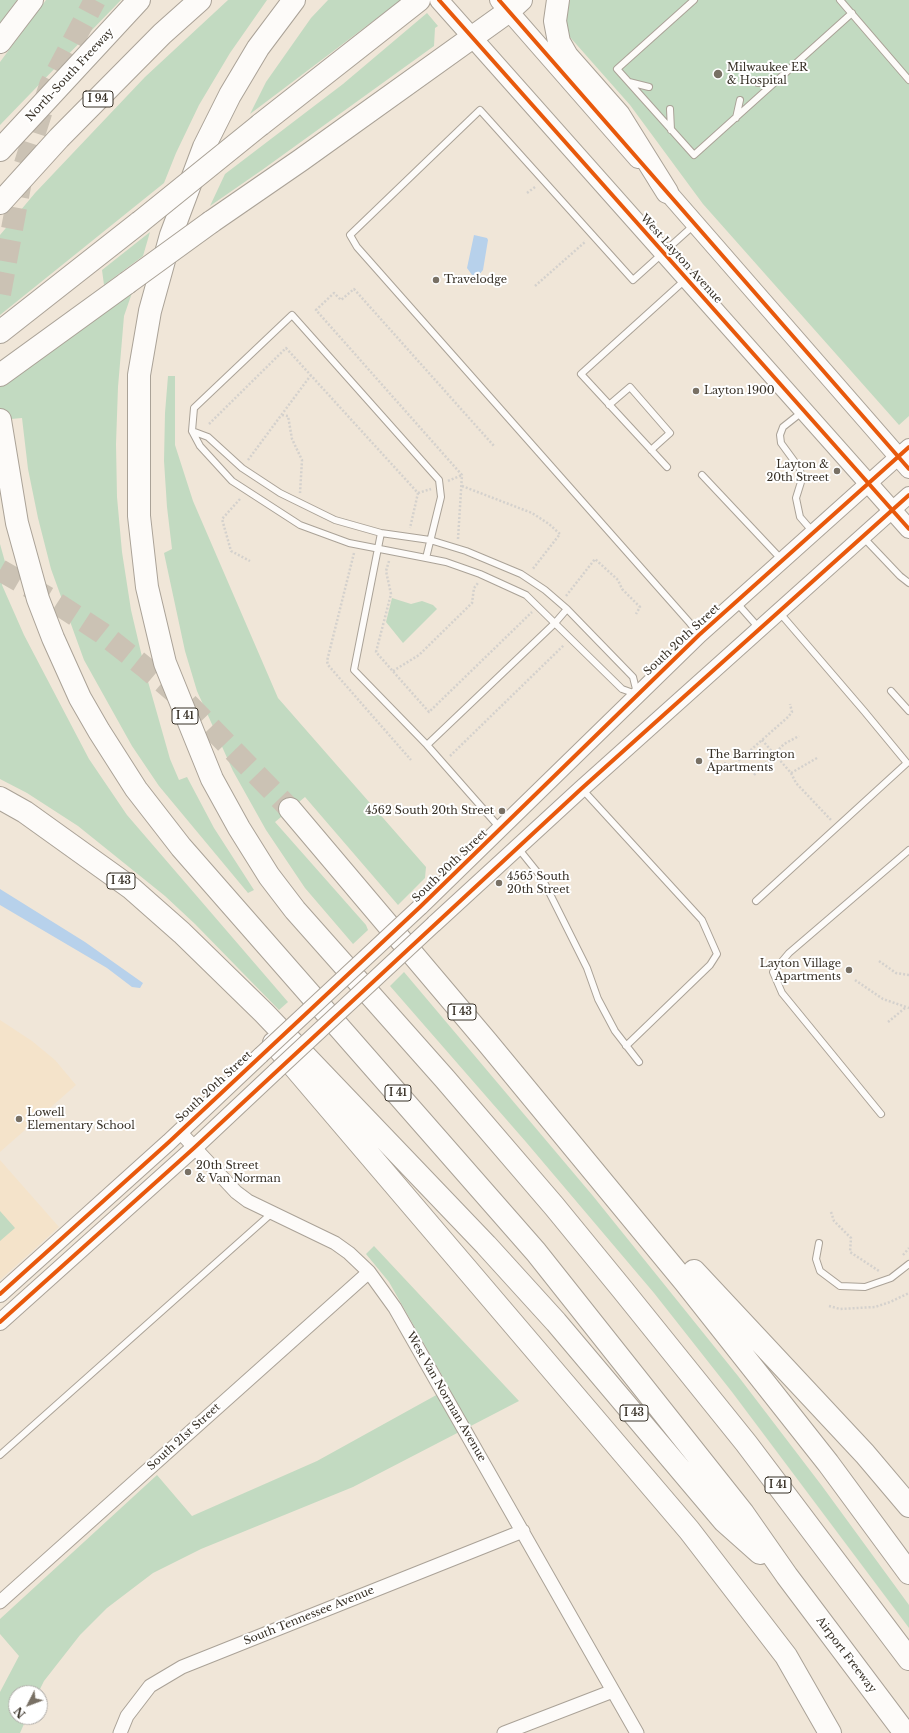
<!DOCTYPE html>
<html>
<head>
<meta charset="utf-8">
<style>
	body { margin:0 }
	#map { position:relative; width:909px; height:1733px; overflow:hidden; background:#f0e6d8; font-family:"Libre Baskerville",serif }
	canvas { display:block }
	.north { position:absolute; left:8px; top:1685px; width:40px; height:40px; box-sizing:border-box; background:#fff; border:1px solid #afaca8; border-radius:50%; rotate:228deg; font-size:11px; font-weight:700; line-height:16px; text-align:center; color:#373026 }
	.north::after { content:''; display:block; margin:auto; width:14px; height:18px; background:#787064; clip-path:polygon(50% 0,100% 100%,50% 72%,0 100%) }
</style>
</head>
<body>
<div id="map">
<canvas width="909" height="1733"></canvas>
<div class="north">N</div>
</div>
<script>
const ctx = document.querySelector('canvas').getContext('2d');
ctx.lineJoin = 'round';
function fillPath(path, color) {
  ctx.fillStyle = color;
  ctx.fill(path, 'evenodd');
}
function toPath(rows) {
  const path = new Path2D();
  for (const r of rows) {
    path.moveTo(r[0], r[1]);
    for (let i = 2; i < r.length; i += 2) path.lineTo(r[i], r[i + 1]);
  }
  return path;
}
function trace(path, color, width, dash) {
  ctx.strokeStyle = color;
  ctx.lineWidth = width;
  ctx.lineCap = dash ? 'butt' : 'round';
  ctx.setLineDash(dash || []);
  ctx.stroke(path);
}
function label(font, color, halo, rows, align = 'center') {
  ctx.font = font + ' "Libre Baskerville",serif';
  ctx.lineWidth = 4;
  ctx.setLineDash([]);
  ctx.textBaseline = 'middle';
  ctx.strokeStyle = halo;
  ctx.fillStyle = color;
  for (const [text, x, y, turn = 0] of rows) {
    ctx.save();
    ctx.translate(x, y);
    ctx.rotate((+turn || 0) * Math.PI / 180);
    ctx.textAlign = isNaN(turn) ? turn : align;
    if (halo) ctx.strokeText(text, 0, 0);
    ctx.fillText(text, 0, 0);
    ctx.restore();
  }
}
const built = toPath([
	[0,1020,32,1041,55,1060,76,1085,0,1152],
	[0,1160,59,1227,0,1280]
]);
const green = toPath([
	[0,0,17,0,0,23],
	[46,0,121,0,0,125,0,62],
	[228,0,267,0,230,53,199,105,176,153,164,183,0,315,0,235,35,193,145,77],
	[328,0,401,0,250,114,266,82,311,18],
	[565,0,909,0,909,416,899,425,703,204,630,105,569,36,563,14],
	[427,13,438,26,435,28,434,46,262,170,210,206,225,174,343,84],
	[150,232,143,256,104,285,102,270],
	[134,287,124,316,118,387,116,444,117,497,122,552,131,610,147,678,170,759,179,780,187,777,214,828,254,890,248,893,159,786,132,746,84,660,51,569,38,518,28,469,22,418,0,420,0,387,46,355],
	[168,376,175,376,175,445,193,501,278,698,426,867,425,878,398,905,305,797,275,822,366,925,368,930,353,944,305,888,266,830,233,771,197,691,185,651,164,553,172,549,167,507,164,461,165,413],
	[0,544,7,569,2,585,24,635,89,759,127,815,288,1002,279,1010,195,924,165,896,78,826,27,793,0,779],
	[392,598,411,604,422,601,433,605,437,609,403,643,386,622],
	[404,972,593,1196,738,1376,822,1486,909,1605,909,1628,732,1392,654,1293,526,1142,390,986],
	[0,1211,15,1228,0,1241],
	[374,1246,519,1401,353,1487,201,1549,153,1573,107,1608,80,1635,44,1681,38,1693,16,1693,16,1717,27,1717,20,1733,0,1733,0,1692,19,1656,0,1634,0,1619,157,1475,192,1516,317,1461,449,1388,389,1282,366,1254]
]);
const water = toPath([
	[474,235,487,238,488,240,483,270,478,276,472,275,467,268],
	[0,889,85,942,143,983,140,988,132,987,107,968,0,905]
]);
const motorwayTunnel = toPath([
	[0,294,23,170,50,85,95,0],
	[0,570,50,599,102,633,147,669,187,703,290,809]
]);
const path = toPath([
	[527,193,535,187],
	[535,286,585,242,584,241],
	[282,415,288,416,292,439,302,460,300,493],
	[209,424,286,348,418,493,410,528],
	[248,460,311,375],
	[448,481,462,475],
	[462,486,532,513,549,524,560,534,532,570],
	[418,493,431,489],
	[240,499,222,519,231,551,250,561],
	[458,539,462,475,316,310,334,293,341,300,354,289,494,446],
	[354,553,327,661,328,665,411,760],
	[389,561,386,571,391,594,376,652,429,712,532,612],
	[566,596,595,559,618,580,622,589,640,607,636,614],
	[393,671,419,655,472,603,474,588,478,583],
	[762,740,791,773,796,783,831,820],
	[450,756,564,645],
	[724,763,730,765,736,763,788,717,792,712,790,704],
	[791,773,817,758],
	[754,775,784,744,799,736],
	[879,961,896,973,909,975],
	[855,980,883,999,909,1008],
	[888,1022,905,1008],
	[831,1212,834,1221,851,1238,850,1252,879,1271],
	[903,1255,909,1248],
	[829,1306,840,1309,875,1307,890,1302,909,1293]
]);
const service = toPath([
	[694,0,617,69,694,155,852,13],
	[840,0,909,80],
	[629,82,649,87],
	[758,83,777,81],
	[670,109,671,130],
	[736,118,740,100],
	[694,225,633,280,480,110,350,235,357,247,689,622,699,635],
	[609,405,630,387,670,433,651,450],
	[802,412,783,427,780,435,781,443,800,469,801,482,796,498,800,517,813,532],
	[192,431,208,437,242,468,280,493,335,520,381,533,430,540,466,551,521,574,545,590,567,609,633,677,637,693],
	[667,467,581,374,685,280],
	[702,475,782,560],
	[381,533,354,670,427,745,555,623,567,609],
	[862,536,900,576,909,583],
	[426,558,441,497,439,480,292,315,194,408,192,431,200,446,232,481,300,525,349,543,426,558,446,562,480,574,526,595,622,689,636,694],
	[736,602,759,628],
	[891,691,909,711],
	[427,745,500,828],
	[582,789,702,920,717,954,710,965,626,1046],
	[518,848,542,878,587,968,598,999,615,1031,639,1062],
	[756,901,907,763,864,711,779,612],
	[881,1114,782,993,773,972,789,953,909,850],
	[819,1243,816,1259,820,1271,840,1286,865,1287,891,1278,909,1264],
	[0,1455,272,1213]
]);
const minor = toPath([
	[180,1132,236,1192,248,1201,335,1243,349,1253,369,1272,395,1308,637,1733],
	[0,1602,369,1272],
	[120,1733,127,1716,150,1686,182,1667,523,1531],
	[504,1733,613,1691]
]);
const tertiary = toPath([
	[420,907,699,635,909,447],
	[434,924,581,789,909,495],
	[0,1294,169,1142,261,1055],
	[0,1322,194,1148,276,1071]
]);
const secondary = toPath([
	[439,0,909,529],
	[499,0,638,159],
	[658,181,909,469]
]);
const motorway = toPath([
	[294,0,258,48,230,95,204,147,171,235,150,311,139,375,139,516,147,587,165,663,212,779,239,828,269,876,295,910,445,1079,554,1206,622,1289,746,1443,909,1659],
	[558,0,555,21,559,42,567,56,619,115,667,192],
	[0,42,32,0],
	[260,125,419,0],
	[0,150,139,0],
	[0,203,59,138,162,34,200,0],
	[211,222,301,160,509,11,521,0],
	[0,332,140,222],
	[0,375,127,283],
	[0,420,17,523,38,599,53,638,80,698,99,731,136,789,181,847,536,1252,743,1513,787,1576,905,1733],
	[0,798,25,812,131,888,182,933,264,1013,486,1245,556,1322,724,1521,760,1553],
	[290,809,487,1042,685,1282,828,1463,909,1573],
	[274,1043,689,1530,786,1656,830,1733],
	[694,1271,865,1454,909,1506]
]);
const tertiaryBridge = toPath([
	[261,1055,420,907],
	[276,1071,434,924]
]);
const motorwayBridge = toPath([
	[140,222,260,125],
	[127,283,211,222]
]);
const cycleway = toPath([
	[439,0,909,529],
	[499,0,909,469],
	[0,1294,169,1142,420,907,699,635,909,447],
	[0,1322,194,1148,581,789,909,495]
]);
const markers = [
	[718,74,5,"#787064"],
	[436,280,4,"#787064"],
	[696,391,4,"#787064"],
	[837,471,4,"#787064"],
	[699,761,4,"#787064"],
	[502,811,4,"#787064"],
	[499,883,4,"#787064"],
	[849,970,4,"#787064"],
	[19,1119,4,"#787064"],
	[188,1172,4,"#787064"]
];
const shields = [
	[98,99,30],
	[185,716,26],
	[121,881,28],
	[462,1012,28],
	[398,1093,26],
	[634,1413,28],
	[778,1485,26]
];
const shieldNames = [
	["I 94",98,99],
	["I 41",185,716],
	["I 43",121,881],
	["I 43",462,1012],
	["I 41",398,1093],
	["I 43",634,1413],
	["I 41",778,1485]
];
const poiNames = [
	["Milwaukee ER",727,68],
	["& Hospital",727,81],
	["Travelodge",444,280],
	["Layton 1900",704,391],
	["Layton &",829,465,"right"],
	["20th Street",829,478,"right"],
	["The Barrington",707,755],
	["Apartments",707,768],
	["4562 South 20th Street",494,811,"right"],
	["4565 South",507,877],
	["20th Street",507,890],
	["Layton Village",841,964,"right"],
	["Apartments",841,977,"right"],
	["Lowell",27,1113],
	["Elementary School",27,1126],
	["20th Street",196,1166],
	["& Van Norman",196,1179]
];
const streetNames = [
	["North-South Freeway",70,75,-47],
	["West Layton Avenue",681,259,48],
	["South 20th Street",682,640,-43],
	["South 20th Street",450,866,-44],
	["South 20th Street",214,1087,-43],
	["West Van Norman Avenue",446,1397,60],
	["South 21st Street",184,1437,-42],
	["South Tennessee Avenue",309,1616,-22],
	["Airport Freeway",846,1655,53]
];
fillPath(built, '#f4e3ca');
fillPath(green, '#c2dac1');
fillPath(water, '#b7d1eb');
trace(motorwayTunnel, '#cbc2b4', 22, [22, 11]);
trace(service, '#aaa297', 8);
trace(minor, '#aaa297', 15);
trace(tertiary, '#aaa297', 18);
trace(secondary, '#aaa297', 20);
trace(motorway, '#aaa297', 24);
trace(path, '#d4d1cd', 2.5, [2, 2]);
trace(service, '#fdfbf9', 6);
trace(minor, '#fdfbf9', 13);
trace(tertiary, '#fdfbf9', 16);
trace(secondary, '#fdfbf9', 18);
trace(motorway, '#fdfbf9', 22);
trace(tertiaryBridge, '#aaa297', 18, []);
trace(motorwayBridge, '#aaa297', 24, []);
trace(tertiaryBridge, '#fdfbf9', 16);
trace(motorwayBridge, '#fdfbf9', 22);
trace(cycleway, '#e8590c', 4);
for (const [x, y, r, color] of markers) {
  const dot = new Path2D();
  dot.arc(x, y, r, 0, 2 * Math.PI);
  ctx.fillStyle = color;
  ctx.fill(dot);
  trace(dot, '#fff', 1.5);
}
for (const [x, y, w] of shields) {
  const box = new Path2D();
  box.roundRect(x - w / 2, y - 8, w, 16, 3);
  ctx.fillStyle = '#fff';
  ctx.fill(box);
  trace(box, '#373026', 1);
}
label('bold 10px', '#373026', null, shieldNames);
label('11px', '#373026', '#fff', poiNames, 'left');
label('11px', '#373026', '#fff', streetNames);
</script>
</body>
</html>
